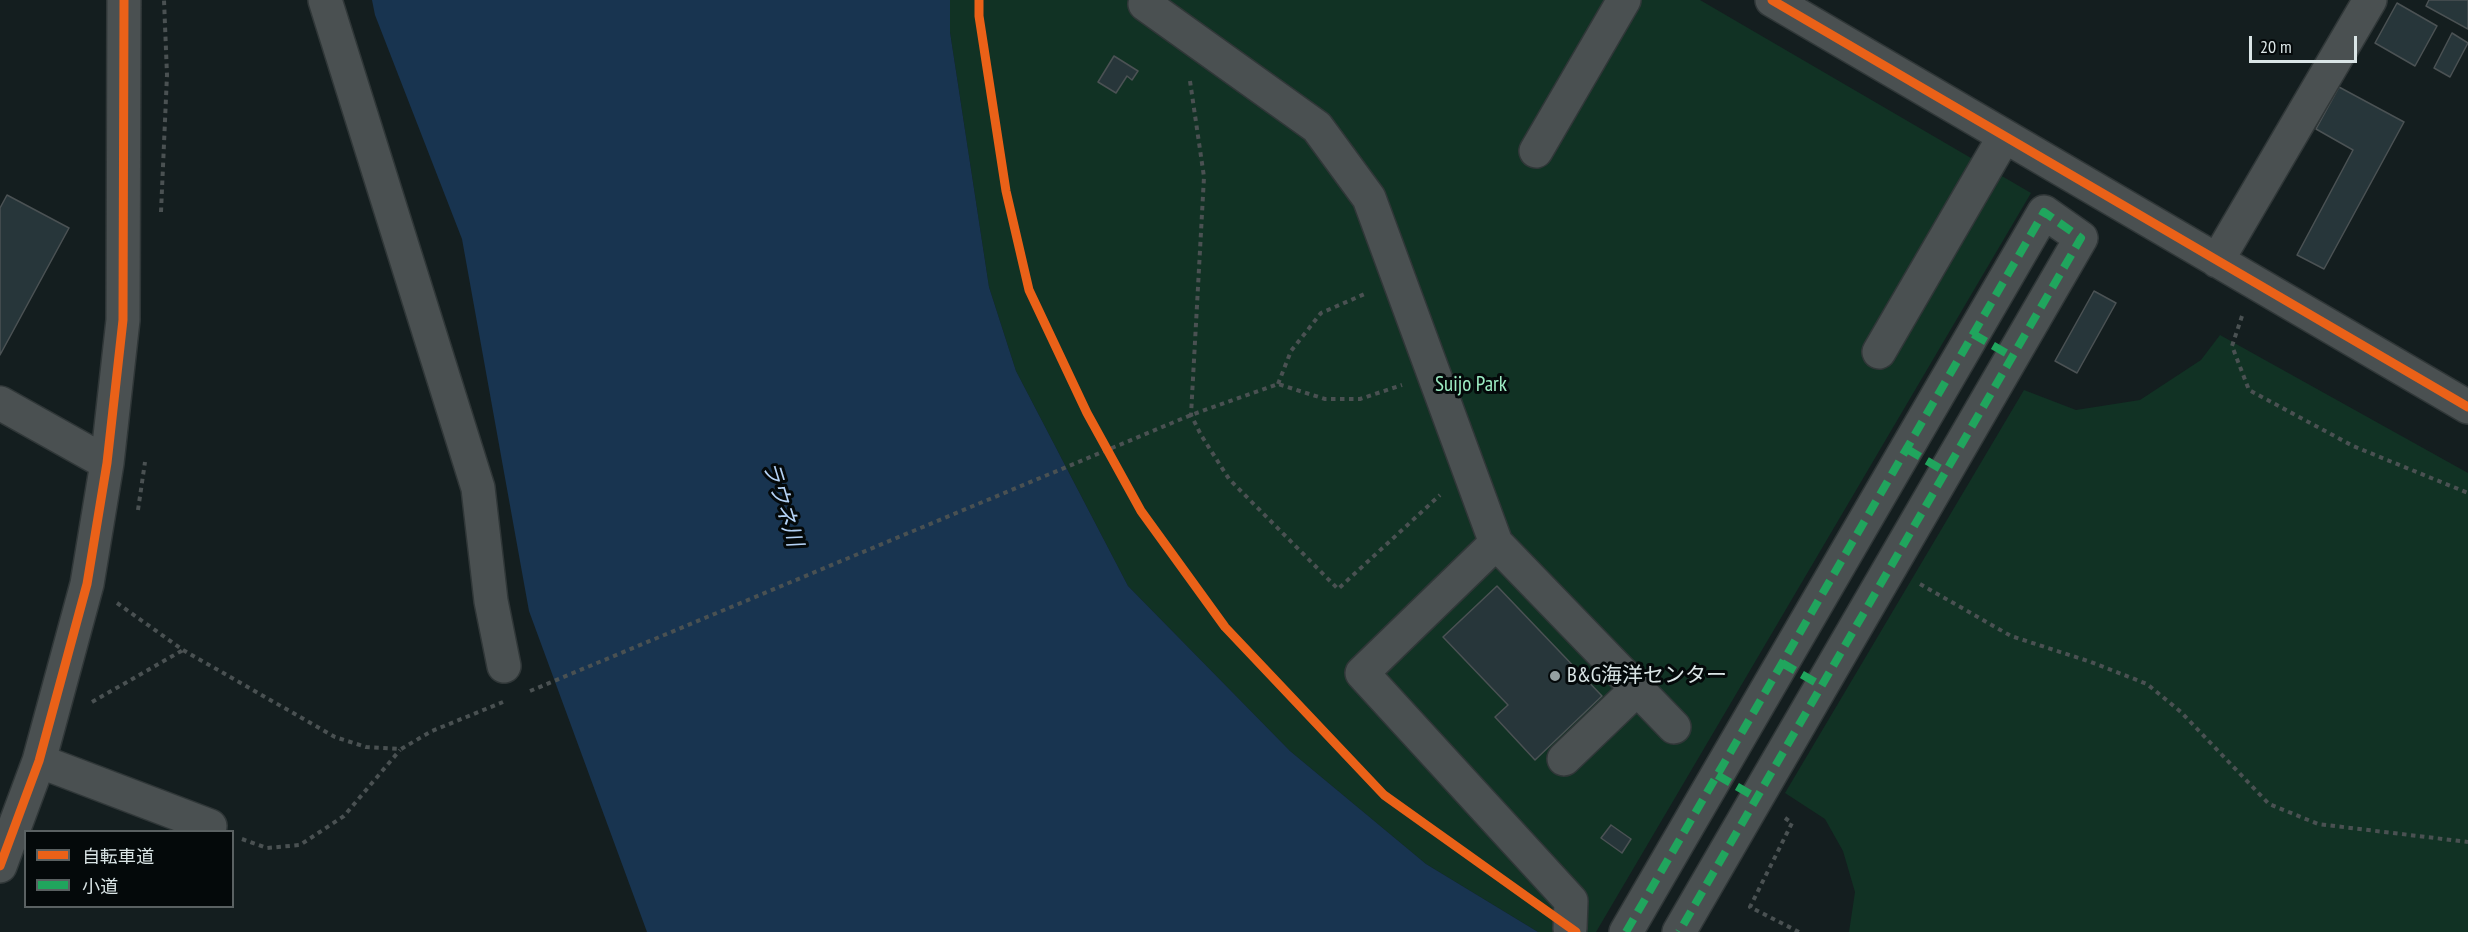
<!DOCTYPE html>
<html>
<head>
<meta charset="utf-8">
<style>
	body { margin:0 }
	#map { position:relative; width:2468px; height:932px; overflow:hidden; background:#141e1f; font-family:"PT Sans Narrow","Noto Sans JP",sans-serif }
	canvas { display:block }
	.legend { position:absolute; left:24px; top:830px; width:210px; height:78px; box-sizing:border-box; background:#04090a; border:2px solid #5a6162; margin:0; padding:8px 10px; list-style:none; font-size:18px; color:#dae5e6 }
	.legend li { display:flex; align-items:center; gap:12px; height:30px }
	.legend b { width:30px; border:2px solid #5a6162 }
	.scale { position:absolute; left:2249px; top:36px; width:108px; height:27px; box-sizing:border-box; border:3px solid #dae5e6; border-top:0; padding-left:8px; font-size:18px; line-height:21px; white-space:nowrap; color:#dae5e6; -webkit-text-stroke:4px #04090a; paint-order:stroke }
</style>
</head>
<body>
<div id="map">
<canvas width="2468" height="932"></canvas>
<ul class="legend">
<li><b style="height:8px;background:#ea6118"></b>自転車道</li>
<li><b style="height:8px;background:#20a55d"></b>小道</li>
</ul>
<div class="scale">20 m</div>
</div>
<script>
const ctx = document.querySelector('canvas').getContext('2d');
ctx.lineJoin = 'round';
function fillPath(path, color) {
  ctx.fillStyle = color;
  ctx.fill(path, 'evenodd');
}
function toPath(rows) {
  const path = new Path2D();
  for (const r of rows) {
    path.moveTo(r[0], r[1]);
    for (let i = 2; i < r.length; i += 2) path.lineTo(r[i], r[i + 1]);
  }
  return path;
}
function trace(path, color, width, dash) {
  ctx.strokeStyle = color;
  ctx.lineWidth = width;
  ctx.lineCap = dash ? 'butt' : 'round';
  ctx.setLineDash(dash || []);
  ctx.stroke(path);
}
function label(font, color, halo, rows, align = 'center') {
  ctx.font = font + ' "PT Sans Narrow","Noto Sans JP",sans-serif';
  ctx.lineWidth = 6;
  ctx.setLineDash([]);
  ctx.textBaseline = 'middle';
  ctx.strokeStyle = halo;
  ctx.fillStyle = color;
  for (const [text, x, y, turn = 0] of rows) {
    ctx.save();
    ctx.translate(x, y);
    ctx.rotate((+turn || 0) * Math.PI / 180);
    ctx.textAlign = isNaN(turn) ? turn : align;
    if (halo) ctx.strokeText(text, 0, 0);
    ctx.fillText(text, 0, 0);
    ctx.restore();
  }
}
const green = toPath([
	[950,0,1700,0,2031,193,1596,932,1538,932,1426,864,1290,751,1128,586,1016,371,989,287,950,32],
	[2220,335,2468,473,2468,932,1849,932,1855,892,1843,851,1825,819,1785,793,2024,390,2076,410,2140,400,2201,360]
]);
const water = toPath([
	[372,0,950,0,950,32,989,287,1016,371,1128,586,1290,751,1426,864,1538,932,647,932,529,611,462,239,375,15]
]);
const building = toPath([
	[2429,0,2468,0,2468,29,2426,6,2429,0],
	[2397,3,2437,26,2415,66,2375,43,2397,3],
	[2452,33,2468,43,2450,77,2434,68,2452,33],
	[1114,56,1138,71,1132,80,1127,76,1116,93,1098,82,1114,56],
	[2339,87,2404,122,2324,269,2297,255,2353,150,2316,129,2339,87],
	[7,195,69,228,0,355,0,208,7,195],
	[2094,291,2116,303,2077,373,2055,361,2094,291],
	[1497,586,1602,696,1535,760,1495,717,1508,705,1443,637,1497,586],
	[1611,825,1631,839,1622,853,1601,838,1611,825]
]);
const path = toPath([
	[1190,81,1204,177,1191,415,1201,435,1229,479,1338,589,1440,495],
	[161,212,167,75,164,0],
	[2242,316,2232,346,2249,390,2353,446,2468,493],
	[1278,384,1291,351,1321,313,1367,293],
	[138,510,145,462],
	[1920,584,2011,636,2091,662,2147,684,2181,712,2269,804,2318,824,2468,842],
	[117,603,183,650,335,737,366,747,401,749,432,731,503,702],
	[530,691,1191,415,1278,384,1325,399,1360,399,1402,385],
	[92,702,183,650],
	[1785,818,1792,823,1750,907,1799,932],
	[242,839,267,848,300,845,344,816,400,750]
]);
const minor = toPath([
	[325,0,478,488,491,601,504,666],
	[1147,0,1145,4,1317,127,1369,198,1496,543,1362,673,1571,901,1570,928],
	[1772,0,2468,407],
	[1536,151,1624,0],
	[2217,261,2370,0],
	[1879,352,2004,137],
	[0,403,107,463],
	[1496,543,1674,727],
	[1564,759,1637,689],
	[39,761,210,826],
	[0,866,39,761,87,584,107,463,123,320,124,0],
	[1626,932,2044,212,2081,238,1679,932]
]);
const quiet = toPath([
	[1973,334,2013,357],
	[1907,449,1946,472],
	[1782,663,1822,686],
	[1717,775,1757,798],
	[1626,932,2044,212,2081,238,1679,932]
]);
const cycleway = toPath([
	[979,0,979,16,1006,191,1029,290,1087,413,1141,511,1225,627,1384,795,1576,932],
	[1772,0,2468,407],
	[0,866,39,761,87,584,107,463,123,320,124,0]
]);
const markers = [
	[1555,676,6,"#959fa0"]
];
const parkNames = [
	["Suijo Park",1471,385]
];
const poiNames = [
	["B&G海洋センター",1567,676]
];
const waterNames = [
	["ラウネ川",782,504,73]
];
fillPath(green, '#113224');
fillPath(water, '#183450');
fillPath(building, '#27363a');
trace(building, '#4b5254', 1.5);
trace(minor, '#303738', 36);
trace(path, '#4a5152', 4, [4.5, 4.5]);
trace(minor, '#4a5051', 33);
trace(quiet, '#20a55d', 8, [15, 8]);
trace(cycleway, '#ea6118', 9);
for (const [x, y, r, color] of markers) {
  const dot = new Path2D();
  dot.arc(x, y, r, 0, 2 * Math.PI);
  ctx.fillStyle = color;
  ctx.fill(dot);
  trace(dot, '#04090a', 2);
}
label('21px', '#9dedc4', '#04090a', parkNames);
label('21px', '#dae5e6', '#04090a', poiNames, 'left');
label('italic 22px', '#b4d2f5', '#04090a', waterNames);
</script>
</body>
</html>
